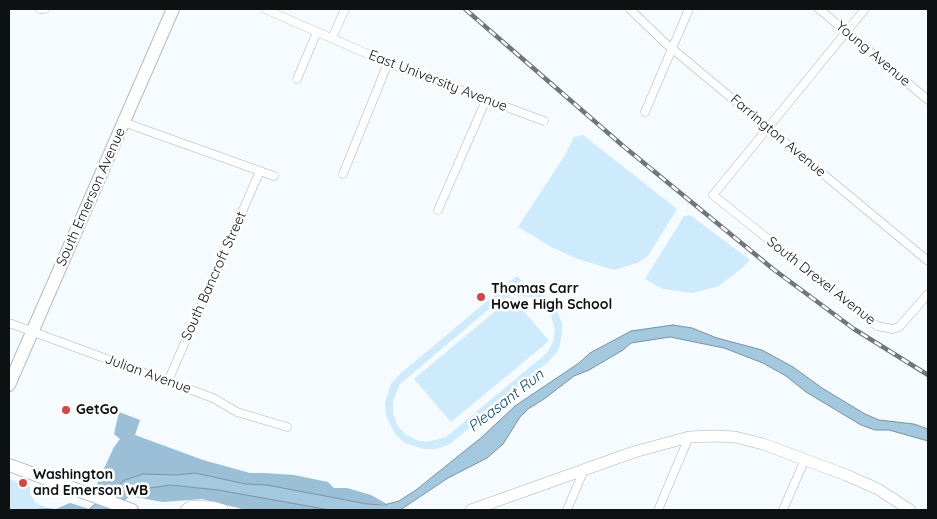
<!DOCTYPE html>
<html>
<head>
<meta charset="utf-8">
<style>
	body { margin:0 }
	#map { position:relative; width:937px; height:519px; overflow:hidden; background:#f5fbfe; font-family:Quicksand,sans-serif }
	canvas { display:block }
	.frame { position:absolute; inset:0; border:10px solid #0e1112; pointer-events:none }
</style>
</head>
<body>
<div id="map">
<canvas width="937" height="519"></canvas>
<div class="frame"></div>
</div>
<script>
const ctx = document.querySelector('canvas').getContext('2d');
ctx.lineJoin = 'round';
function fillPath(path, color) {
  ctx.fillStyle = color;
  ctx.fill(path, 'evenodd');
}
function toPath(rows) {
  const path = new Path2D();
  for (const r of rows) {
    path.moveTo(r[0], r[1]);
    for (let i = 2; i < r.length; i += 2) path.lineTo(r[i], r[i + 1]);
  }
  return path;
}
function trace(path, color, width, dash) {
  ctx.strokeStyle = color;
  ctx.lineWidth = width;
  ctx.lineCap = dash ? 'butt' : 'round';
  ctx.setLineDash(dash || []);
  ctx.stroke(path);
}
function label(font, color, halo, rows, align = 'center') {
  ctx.font = font + ' Quicksand,sans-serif';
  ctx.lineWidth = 5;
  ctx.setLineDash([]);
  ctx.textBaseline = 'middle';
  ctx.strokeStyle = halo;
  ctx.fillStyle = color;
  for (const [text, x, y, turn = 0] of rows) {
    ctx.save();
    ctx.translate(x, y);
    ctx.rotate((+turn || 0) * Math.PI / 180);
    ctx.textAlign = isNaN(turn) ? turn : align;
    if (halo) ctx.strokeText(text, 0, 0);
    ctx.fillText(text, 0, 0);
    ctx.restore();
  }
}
const green = toPath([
	[583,135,677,209,648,256,637,263,614,270,578,259,553,248,518,227,565,155,574,137],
	[690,215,750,260,742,268,719,286,693,293,663,289,645,279,684,216],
	[517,276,522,281,515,287,526,288,540,293,547,297,556,309,562,323,562,330,560,345,557,352,547,363,450,444,437,449,424,449,405,443,395,434,386,416,385,403,391,384,400,374],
	[512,295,531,297,542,303,550,312,555,330,553,342,547,353,446,437,428,442,416,440,405,434,397,425,393,413,393,401,400,384,496,303],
	[512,297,549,341,451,422,414,379],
	[9,479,20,483,20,485,24,487,25,485,30,487,30,494,36,503,47,508,56,509,70,503,92,510,9,510]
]);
const forest = toPath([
	[119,412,140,420,135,435,203,460,250,473,265,473,294,475,328,482,334,488,347,488,371,495,387,504,367,504,267,485,246,484,195,473,125,480,113,490,97,484,114,447,120,439,114,434],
	[170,485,218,490,330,510,246,510,202,499,163,502,129,496,136,490],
	[70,503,89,509,25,510,47,508,56,509]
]);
const water = toPath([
	[673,325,692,328,717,338,762,350,793,367,822,388,865,414,879,420,914,424,928,429,928,441,889,430,875,430,861,425,806,392,786,376,763,363,724,348,670,337,631,343,623,350,589,370,574,376,544,399,528,409,520,417,503,444,487,458,448,478,400,510,330,510,218,490,170,485,136,490,112,510,88,510,125,480,143,474,176,475,195,473,246,484,267,485,367,504,384,505,399,501,416,490,482,437,515,406,579,363,590,353,631,331,673,325]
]);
const street = toPath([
	[40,9,45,9],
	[265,9,388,63,544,121],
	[630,9,664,42,928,261],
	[819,9,928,100],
	[865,9,713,195,877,326,893,329,899,327,928,294],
	[332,38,345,9],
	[297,79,317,32],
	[645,112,689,9],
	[123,122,274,176],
	[343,174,388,63],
	[438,210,486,100],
	[9,323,213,398,237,412,287,427],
	[168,381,260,171],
	[567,510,584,470],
	[658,510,689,437],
	[783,510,805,459]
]);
const secondary = toPath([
	[186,510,191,506,213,507,223,510],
	[471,510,634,452,689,437,714,436,735,437,763,444,846,475,878,489,910,510]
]);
const primary = toPath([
	[9,385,173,9],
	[9,465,132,510]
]);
const rail = toPath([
	[465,9,622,145,773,269,854,329,928,375]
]);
const markers = [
	[481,297,5,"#d64744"],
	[66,410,5,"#d64744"],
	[23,483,5,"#d64744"]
];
const streetNames = [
	["Young Avenue",873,54,40],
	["East University Avenue",438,81,21],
	["Farrington Avenue",778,136,40],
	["South Emerson Avenue",91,197,-66],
	["South Bancroft Street",214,276,-66],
	["South Drexel Avenue",821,281,38],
	["Julian Avenue",148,374,20]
];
const poiNames = [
	["Thomas Carr",491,289],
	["Howe High School",491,305],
	["GetGo",76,410],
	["Washington",33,475],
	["and Emerson WB",33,491]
];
const waterNames = [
	["Pleasant Run",506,401,-38]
];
fillPath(green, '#ceebfd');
fillPath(forest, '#9bbfd6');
fillPath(water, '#a4c9df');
trace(water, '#7792a2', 1);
trace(street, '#adb5ba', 9);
trace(secondary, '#adb5ba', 12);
trace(primary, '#adb5ba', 14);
trace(street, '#fff', 8);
trace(secondary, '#fff', 11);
trace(primary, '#fff', 12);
trace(rail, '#727678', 4.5);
trace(rail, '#fff', 2.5, [8]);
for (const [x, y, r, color] of markers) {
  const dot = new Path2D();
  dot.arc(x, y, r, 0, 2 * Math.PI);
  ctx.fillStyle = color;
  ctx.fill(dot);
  trace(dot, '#fff', 2);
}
label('14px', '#0e1112', '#fff', streetNames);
label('bold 14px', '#0e1112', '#fff', poiNames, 'left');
label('italic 15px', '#014867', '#fff', waterNames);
</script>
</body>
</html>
